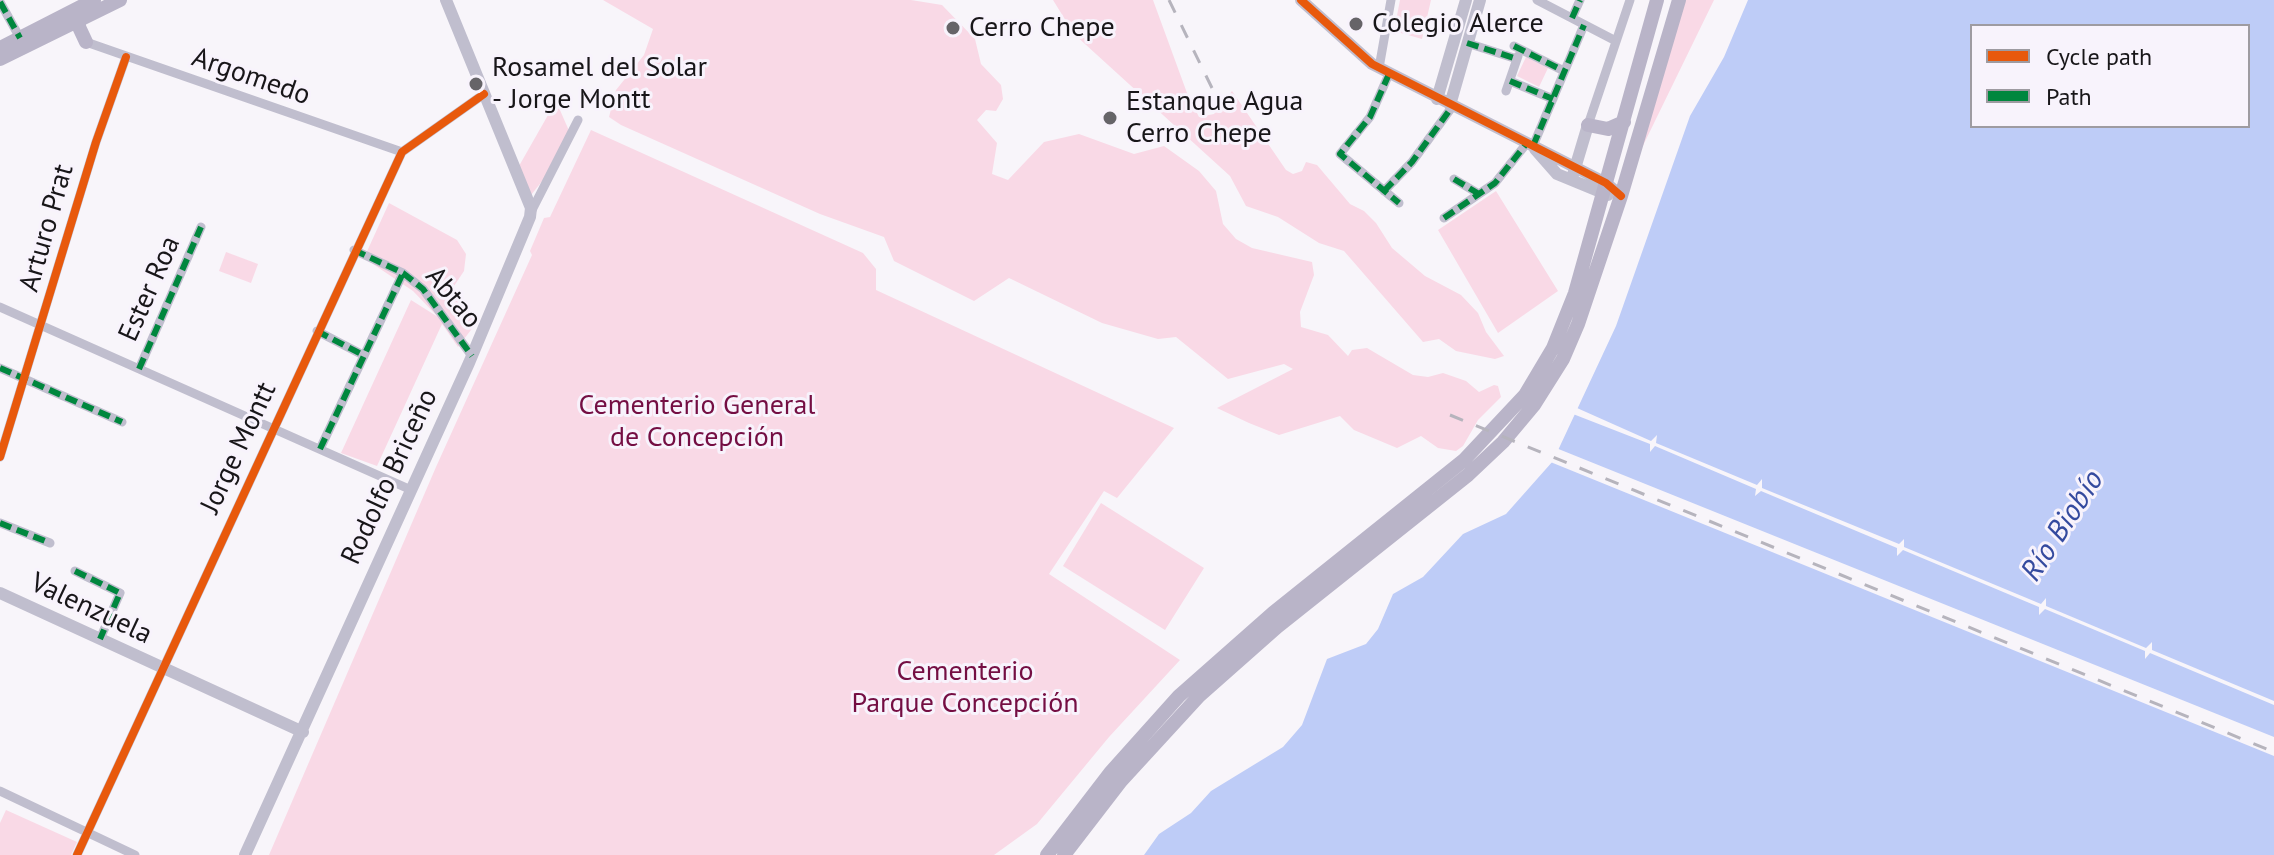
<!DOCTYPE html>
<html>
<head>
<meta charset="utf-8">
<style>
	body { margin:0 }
	#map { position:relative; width:2274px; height:855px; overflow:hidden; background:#f8f5fa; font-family:"PT Sans",sans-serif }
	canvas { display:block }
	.legend { position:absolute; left:1970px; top:24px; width:280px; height:104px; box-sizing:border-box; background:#f8f3fc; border:2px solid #9e9ba1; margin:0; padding:10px 14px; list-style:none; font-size:24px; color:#181619 }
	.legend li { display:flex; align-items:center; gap:16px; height:40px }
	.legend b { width:40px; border:2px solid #9e9ba1 }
</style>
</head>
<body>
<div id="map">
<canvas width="2274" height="855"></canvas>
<ul class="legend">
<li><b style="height:10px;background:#e8590c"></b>Cycle path</li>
<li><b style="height:10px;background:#00873e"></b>Path</li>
</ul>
</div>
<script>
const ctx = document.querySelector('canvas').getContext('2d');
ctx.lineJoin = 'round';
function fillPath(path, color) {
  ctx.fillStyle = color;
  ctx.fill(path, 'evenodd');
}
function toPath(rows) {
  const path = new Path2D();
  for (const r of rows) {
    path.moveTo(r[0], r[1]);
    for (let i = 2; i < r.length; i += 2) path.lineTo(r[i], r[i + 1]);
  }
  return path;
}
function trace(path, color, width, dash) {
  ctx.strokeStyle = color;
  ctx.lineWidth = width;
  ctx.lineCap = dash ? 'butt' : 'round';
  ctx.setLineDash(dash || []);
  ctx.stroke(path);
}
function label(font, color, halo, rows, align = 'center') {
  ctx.font = font + ' "PT Sans",sans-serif';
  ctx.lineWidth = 6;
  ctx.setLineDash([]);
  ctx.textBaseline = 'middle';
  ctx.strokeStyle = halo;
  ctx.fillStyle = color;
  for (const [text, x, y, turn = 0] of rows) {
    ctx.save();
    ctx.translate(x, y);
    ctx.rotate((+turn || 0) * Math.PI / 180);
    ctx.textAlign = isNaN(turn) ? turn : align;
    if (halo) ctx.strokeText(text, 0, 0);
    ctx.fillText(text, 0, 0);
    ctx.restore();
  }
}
const green = toPath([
	[603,0,911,0,942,5,975,39,981,64,1001,85,1003,99,996,111,986,110,977,120,997,143,992,174,1008,180,1044,142,1079,134,1134,154,1164,146,1199,171,1216,191,1223,224,1236,239,1252,248,1312,262,1314,275,1300,312,1301,327,1328,335,1348,356,1352,350,1367,348,1413,375,1428,377,1443,373,1466,381,1479,392,1494,385,1498,386,1501,397,1478,420,1463,446,1456,451,1438,448,1421,436,1397,448,1354,430,1340,416,1279,435,1249,423,1217,408,1293,369,1284,364,1228,379,1176,337,1158,339,1102,323,1009,278,974,301,894,261,884,237,820,214,621,125,609,117,616,90,644,55,653,29],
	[1053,0,1153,0,1187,93,1199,117,1214,114,1232,91,1286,170,1293,174,1302,171,1306,162,1317,165,1350,204,1364,211,1376,223,1392,248,1425,276,1461,295,1478,313,1486,332,1504,356,1495,359,1456,351,1439,339,1423,342,1344,251,1319,243,1278,217,1246,206,1230,176,1074,34],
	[1400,0,1431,0,1422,39,1394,31],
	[1685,0,1714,0,1635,162],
	[1526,57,1548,68,1539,87,1517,76],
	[556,101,570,133,551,170,531,195,519,166],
	[591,130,863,253,876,269,876,290,1174,428,1117,498,1104,491,1049,574,1180,660,1109,737,1037,824,994,855,269,855,436,467,532,255,530,251,544,218,550,217],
	[1496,191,1558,291,1498,333,1438,230],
	[389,203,457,240,466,254,464,271,452,289,477,322,458,347,442,324,377,466,341,453,411,300,438,317,413,291,364,258],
	[226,252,258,264,251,283,219,271],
	[1101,503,1204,568,1165,630,1063,566],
	[6,810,77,842,71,855,0,855,0,823]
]);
const water = toPath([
	[1748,0,2274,0,2274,855,1144,855,1159,834,1191,813,1211,791,1283,747,1302,725,1327,659,1366,644,1378,629,1393,594,1423,577,1463,534,1506,514,1553,461,1616,326,1690,116,1724,57],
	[1972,26,2248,26,2248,126,1972,126]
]);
const pier = toPath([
	[1577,408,1651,441,1657,435,1656,443,1757,485,1762,479,1762,488,1899,544,1904,539,1904,547,2041,604,2046,598,2046,606,2146,648,2152,642,2152,650,2274,701,2274,705,2150,653,2145,659,2145,651,2045,609,2039,615,2039,607,1903,550,1897,556,1897,548,1761,491,1755,496,1756,489,1655,446,1650,452,1650,444,1573,414],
	[1556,448,2274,737,2274,756,1548,461]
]);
const minor = toPath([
	[1537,0,1614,40],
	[0,2,20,38],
	[1572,18,1580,0],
	[86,42,402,152],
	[1467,43,1517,59],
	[1514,46,1564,71],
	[1379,68,1391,0],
	[1389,74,1370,117,1340,154,1399,203],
	[1510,81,1553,99],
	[1506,91,1518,56],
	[1588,125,1630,0],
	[1533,146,1584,25],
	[1454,179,1479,194],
	[1384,191,1412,162,1452,107],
	[531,212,578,120],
	[1444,218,1495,183,1527,143],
	[354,250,403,273,423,289,472,356],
	[0,307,409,489],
	[317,331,363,355],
	[0,368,122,422],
	[139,369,201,227],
	[320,449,403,273],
	[0,457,96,142,126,57],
	[0,523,50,543],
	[75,571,120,593,100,639],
	[0,791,135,855],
	[77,855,402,152,484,94]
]);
const tertiary = toPath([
	[1301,0,1372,64,1606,183,1621,196],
	[1437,99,1466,0],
	[1450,105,1480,0],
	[1535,149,1557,174,1608,195],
	[1573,175,1588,125],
	[0,593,303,732],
	[245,855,469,363,530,217,531,208,446,0]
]);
const primary = toPath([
	[79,16,79,27,86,42],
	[0,48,94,0],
	[0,59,120,0],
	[1588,125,1608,129,1624,122],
	[1047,855,1110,773,1179,696,1273,613,1464,460,1525,395,1553,348,1575,293,1657,0],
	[1064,855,1121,781,1199,696,1277,627,1468,475,1503,442,1534,405,1563,359,1578,324,1621,196,1679,0]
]);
const rail = toPath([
	[1169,0,1212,88],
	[1450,415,2274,752]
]);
const quiet = toPath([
	[0,2,20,38],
	[1572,18,1580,0],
	[1467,43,1517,59],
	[1514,46,1564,71],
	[1389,74,1370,117,1340,154,1399,203],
	[1510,81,1553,99],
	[1533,146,1584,25],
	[1454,179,1479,194],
	[1384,191,1412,162,1452,107],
	[1444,218,1495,183,1527,143],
	[354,250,403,273,423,289,472,356],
	[317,331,363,355],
	[0,368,122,422],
	[139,369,201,227],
	[320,449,403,273],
	[0,523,50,543],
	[75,571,120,593,100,639]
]);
const cycleway = toPath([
	[1301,0,1372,64,1606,183,1621,196],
	[0,457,96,142,126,57],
	[77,855,402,152,484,94]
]);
const markers = [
	[1356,24,8,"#666468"],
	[953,28,8,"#666468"],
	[476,84,8,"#666468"],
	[1110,118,8,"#666468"]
];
const poiNames = [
	["Colegio Alerce",1372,24],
	["Cerro Chepe",969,28],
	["Rosamel del Solar",492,68],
	["- Jorge Montt",492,100],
	["Estanque Agua",1126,102],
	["Cerro Chepe",1126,134]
];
const streetNames = [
	["Argomedo",251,77,19],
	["Arturo Prat",47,228,-74],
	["Ester Roa",150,289,-66],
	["Abtao",453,298,50],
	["Jorge Montt",239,448,-65],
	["Rodolfo Briceño",390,477,-65],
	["Valenzuela",91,609,25]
];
const parkNames = [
	["Cementerio General",697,406],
	["de Concepción",697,438],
	["Cementerio",965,672],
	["Parque Concepción",965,704]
];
const waterNames = [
	["Río Biobío",2063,526,-57]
];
fillPath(green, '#f9d9e6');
fillPath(water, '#beccf7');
fillPath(pier, '#f8f5fa');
trace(minor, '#c0bece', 9);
trace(tertiary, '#c0bece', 12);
trace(primary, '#b9b4c8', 14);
trace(rail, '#b6b4bd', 3, [14, 14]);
trace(quiet, '#00873e', 6, [12, 6]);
trace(cycleway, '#e8590c', 8);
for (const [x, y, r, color] of markers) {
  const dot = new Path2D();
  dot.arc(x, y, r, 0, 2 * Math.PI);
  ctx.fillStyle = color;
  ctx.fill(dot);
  trace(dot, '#f8f3fc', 3);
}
label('28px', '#181619', '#f8f3fc', poiNames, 'left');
label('28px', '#181619', '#f8f3fc', streetNames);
label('28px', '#740e43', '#f8f3fc', parkNames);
label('italic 30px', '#344a9f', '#f8f3fc', waterNames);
</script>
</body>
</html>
